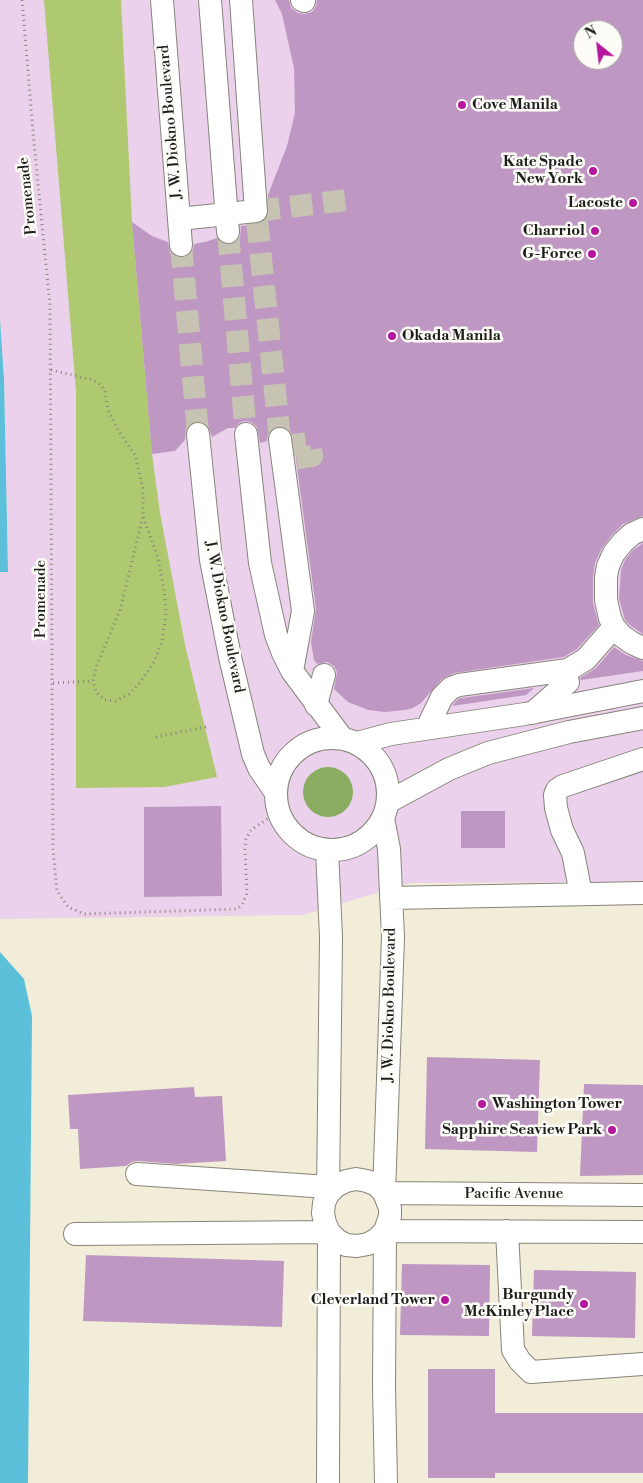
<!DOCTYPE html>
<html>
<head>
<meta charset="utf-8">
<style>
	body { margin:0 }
	#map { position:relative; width:643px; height:1483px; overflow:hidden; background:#f2edd8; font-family:"Libre Bodoni",serif }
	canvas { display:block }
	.north { position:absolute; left:573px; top:20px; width:50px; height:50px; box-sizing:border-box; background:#fdfcf7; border:1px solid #a3a29f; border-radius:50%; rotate:331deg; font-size:14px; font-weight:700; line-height:20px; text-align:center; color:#1c1c1c }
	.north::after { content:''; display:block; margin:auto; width:18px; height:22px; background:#b5179e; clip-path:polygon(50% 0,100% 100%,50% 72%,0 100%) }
</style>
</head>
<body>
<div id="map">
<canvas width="643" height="1483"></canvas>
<div class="north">N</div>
</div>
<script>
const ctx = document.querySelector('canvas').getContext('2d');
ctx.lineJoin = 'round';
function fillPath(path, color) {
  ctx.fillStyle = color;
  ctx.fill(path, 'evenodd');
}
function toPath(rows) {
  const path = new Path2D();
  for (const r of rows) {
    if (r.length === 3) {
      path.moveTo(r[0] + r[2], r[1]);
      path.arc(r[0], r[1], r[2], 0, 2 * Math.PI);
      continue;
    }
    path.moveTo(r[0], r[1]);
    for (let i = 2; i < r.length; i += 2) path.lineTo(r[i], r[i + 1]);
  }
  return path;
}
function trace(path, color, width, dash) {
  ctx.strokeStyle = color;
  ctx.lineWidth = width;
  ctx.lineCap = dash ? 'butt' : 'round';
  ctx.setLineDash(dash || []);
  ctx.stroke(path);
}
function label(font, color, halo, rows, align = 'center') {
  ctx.font = font + ' "Libre Bodoni",serif';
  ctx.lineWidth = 5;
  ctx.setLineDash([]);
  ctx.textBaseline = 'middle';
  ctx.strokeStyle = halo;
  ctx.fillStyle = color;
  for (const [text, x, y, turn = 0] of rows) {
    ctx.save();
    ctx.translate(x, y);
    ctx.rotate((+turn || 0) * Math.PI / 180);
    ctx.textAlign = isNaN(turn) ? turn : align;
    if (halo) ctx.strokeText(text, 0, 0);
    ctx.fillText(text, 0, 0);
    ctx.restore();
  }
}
const built = toPath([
	[0,0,643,0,643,882,410,883,303,915,0,919,0,572,8,572,4,379,0,319],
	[583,30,613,30,613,60,583,60]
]);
const green = toPath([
	[44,0,121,0,132,222,152,454,160,513,185,645,217,777,164,787,76,788,76,392]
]);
const forest = toPath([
	[328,792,25]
]);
const water = toPath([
	[0,319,4,379,8,572,0,572],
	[0,952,24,979,32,1016,28,1483,0,1483]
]);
const building = toPath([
	[275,0,289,0,291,8,298,13,304,14,312,12,316,6,317,0,643,0,643,516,623,524,613,534,602,548,595,563,593,577,593,603,599,625,577,649,564,657,454,673,442,679,421,703,413,708,405,710,385,712,368,710,348,702,334,689,337,672,334,666,327,662,317,664,314,660,311,642,316,609,293,437,290,431,285,427,278,426,272,429,268,434,267,441,260,443,257,427,251,422,244,421,239,423,235,428,228,428,212,437,208,426,203,422,196,421,190,424,186,428,185,440,175,451,152,454,132,222,152,236,168,242,170,253,175,257,182,258,189,256,193,250,194,244,205,242,217,238,223,244,229,245,235,243,240,237,241,226,258,224,264,221,268,217,269,210,268,195,287,146,295,113,294,68,282,14],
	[583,30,613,30,613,60,583,60],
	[643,543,643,634,631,626,625,620,619,599,621,570,625,560,632,551],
	[614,647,626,655,643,661,643,671,581,680,580,678,596,668],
	[534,688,526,695,452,706,458,699,462,698],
	[221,806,222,896,144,897,144,807],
	[461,811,505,811,505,848,461,848],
	[427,1057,540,1060,537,1152,425,1149],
	[584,1084,643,1085,643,1175,580,1176],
	[194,1087,195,1097,222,1096,226,1161,176,1164,138,1161,132,1162,126,1166,80,1169,78,1129,70,1129,68,1095],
	[86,1255,284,1261,282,1327,83,1321],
	[402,1264,490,1265,489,1336,400,1335],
	[534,1270,636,1272,635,1338,532,1336],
	[428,1369,495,1369,495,1413,643,1413,643,1473,495,1473,495,1478,428,1478]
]);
const minorTunnel = toPath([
	[228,232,246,434],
	[181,245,198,434],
	[280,439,256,211,355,199],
	[284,446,310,443,312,456,286,460]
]);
const path = toPath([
	[22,0,34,143,50,306,53,849,57,891,68,907,84,914,237,909,242,905,247,893,245,849,246,839,251,830,276,813],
	[51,370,93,380,101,385,105,391,108,410,118,430,135,455,143,489,143,516,120,610,97,665,93,681,96,692,105,700,116,701,129,694,141,681,154,662,162,641,166,613,164,589,158,558,143,516],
	[53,683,93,681],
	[156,737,210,726]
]);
const minor = toPath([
	[162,0,181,245],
	[210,0,228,232],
	[302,0,304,1],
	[179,219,256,211,241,0],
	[198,434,211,560,230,657,253,754,259,768,276,793],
	[246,434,260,563,276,635,283,653,292,671,342,738],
	[280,439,303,611,292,671],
	[643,529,632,534,623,542,614,553,608,566,606,577,606,600,610,618,614,627,622,636,632,643,643,648],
	[316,705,324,675],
	[533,713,568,682],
	[427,728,442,697,451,688,459,685,568,670,586,659,614,627],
	[332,794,56],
	[357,743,391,734,525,714,643,691],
	[388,802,449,769,488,753,569,732,643,718],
	[383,818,389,849,393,937,384,1193,643,1195],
	[327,850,331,937,328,1194,324,1203,323,1213,325,1223,329,1232,337,1240,346,1245,357,1246,368,1244,377,1239,385,1231,390,1216,390,1208,384,1193,377,1185,367,1181,356,1179,346,1181,336,1186,328,1194],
	[581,894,573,853,562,830,556,808,555,795,557,790,563,786,643,759],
	[391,898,643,893],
	[137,1174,328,1187],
	[507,1231,513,1350,520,1361,531,1372,643,1364],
	[75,1234,329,1232,328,1483],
	[386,1483,384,1387,385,1231,643,1232]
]);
const markers = [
	[462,105,5,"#b5179e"],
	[593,171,5,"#b5179e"],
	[633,203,5,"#b5179e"],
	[595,231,5,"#b5179e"],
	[592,254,5,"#b5179e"],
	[392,336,5,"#b5179e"],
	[482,1104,5,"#b5179e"],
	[612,1130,5,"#b5179e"],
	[445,1300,5,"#b5179e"],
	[584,1304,5,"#b5179e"]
];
const poiNames = [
	["Cove Manila",472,105,"left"],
	["Kate Spade",583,162],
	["New York",583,179],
	["Lacoste",623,203],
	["Charriol",585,231],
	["G-Force",582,254],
	["Okada Manila",402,336,"left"],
	["Washington Tower",492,1104,"left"],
	["Sapphire Seaview Park",602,1130],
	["Burgundy",574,1295],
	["McKinley Place",574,1312],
	["Cleverland Tower",435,1300]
];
const streetNames = [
	["J. W. Diokno Boulevard",171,122,-95],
	["Promenade",28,196,-96],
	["Promenade",41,599,-90],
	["J. W. Diokno Boulevard",224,617,79],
	["J. W. Diokno Boulevard",390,1005,-89],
	["Pacific Avenue",514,1194]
];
fillPath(built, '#ebd1eb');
fillPath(green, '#aec96f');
fillPath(forest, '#8aad62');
fillPath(water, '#5cc0da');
fillPath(building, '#be97c3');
trace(minorTunnel, '#c7c3b2', 22, [22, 11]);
trace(minor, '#87847a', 24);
trace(path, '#87847a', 3, [1, 4]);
trace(minor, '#fff', 22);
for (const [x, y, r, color] of markers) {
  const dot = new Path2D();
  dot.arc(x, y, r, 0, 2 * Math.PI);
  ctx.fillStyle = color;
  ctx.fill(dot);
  trace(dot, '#fdfcf7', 2);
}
label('bold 15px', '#1c1c1c', '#fdfcf7', poiNames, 'right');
label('15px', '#1c1c1c', '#fdfcf7', streetNames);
</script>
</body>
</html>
